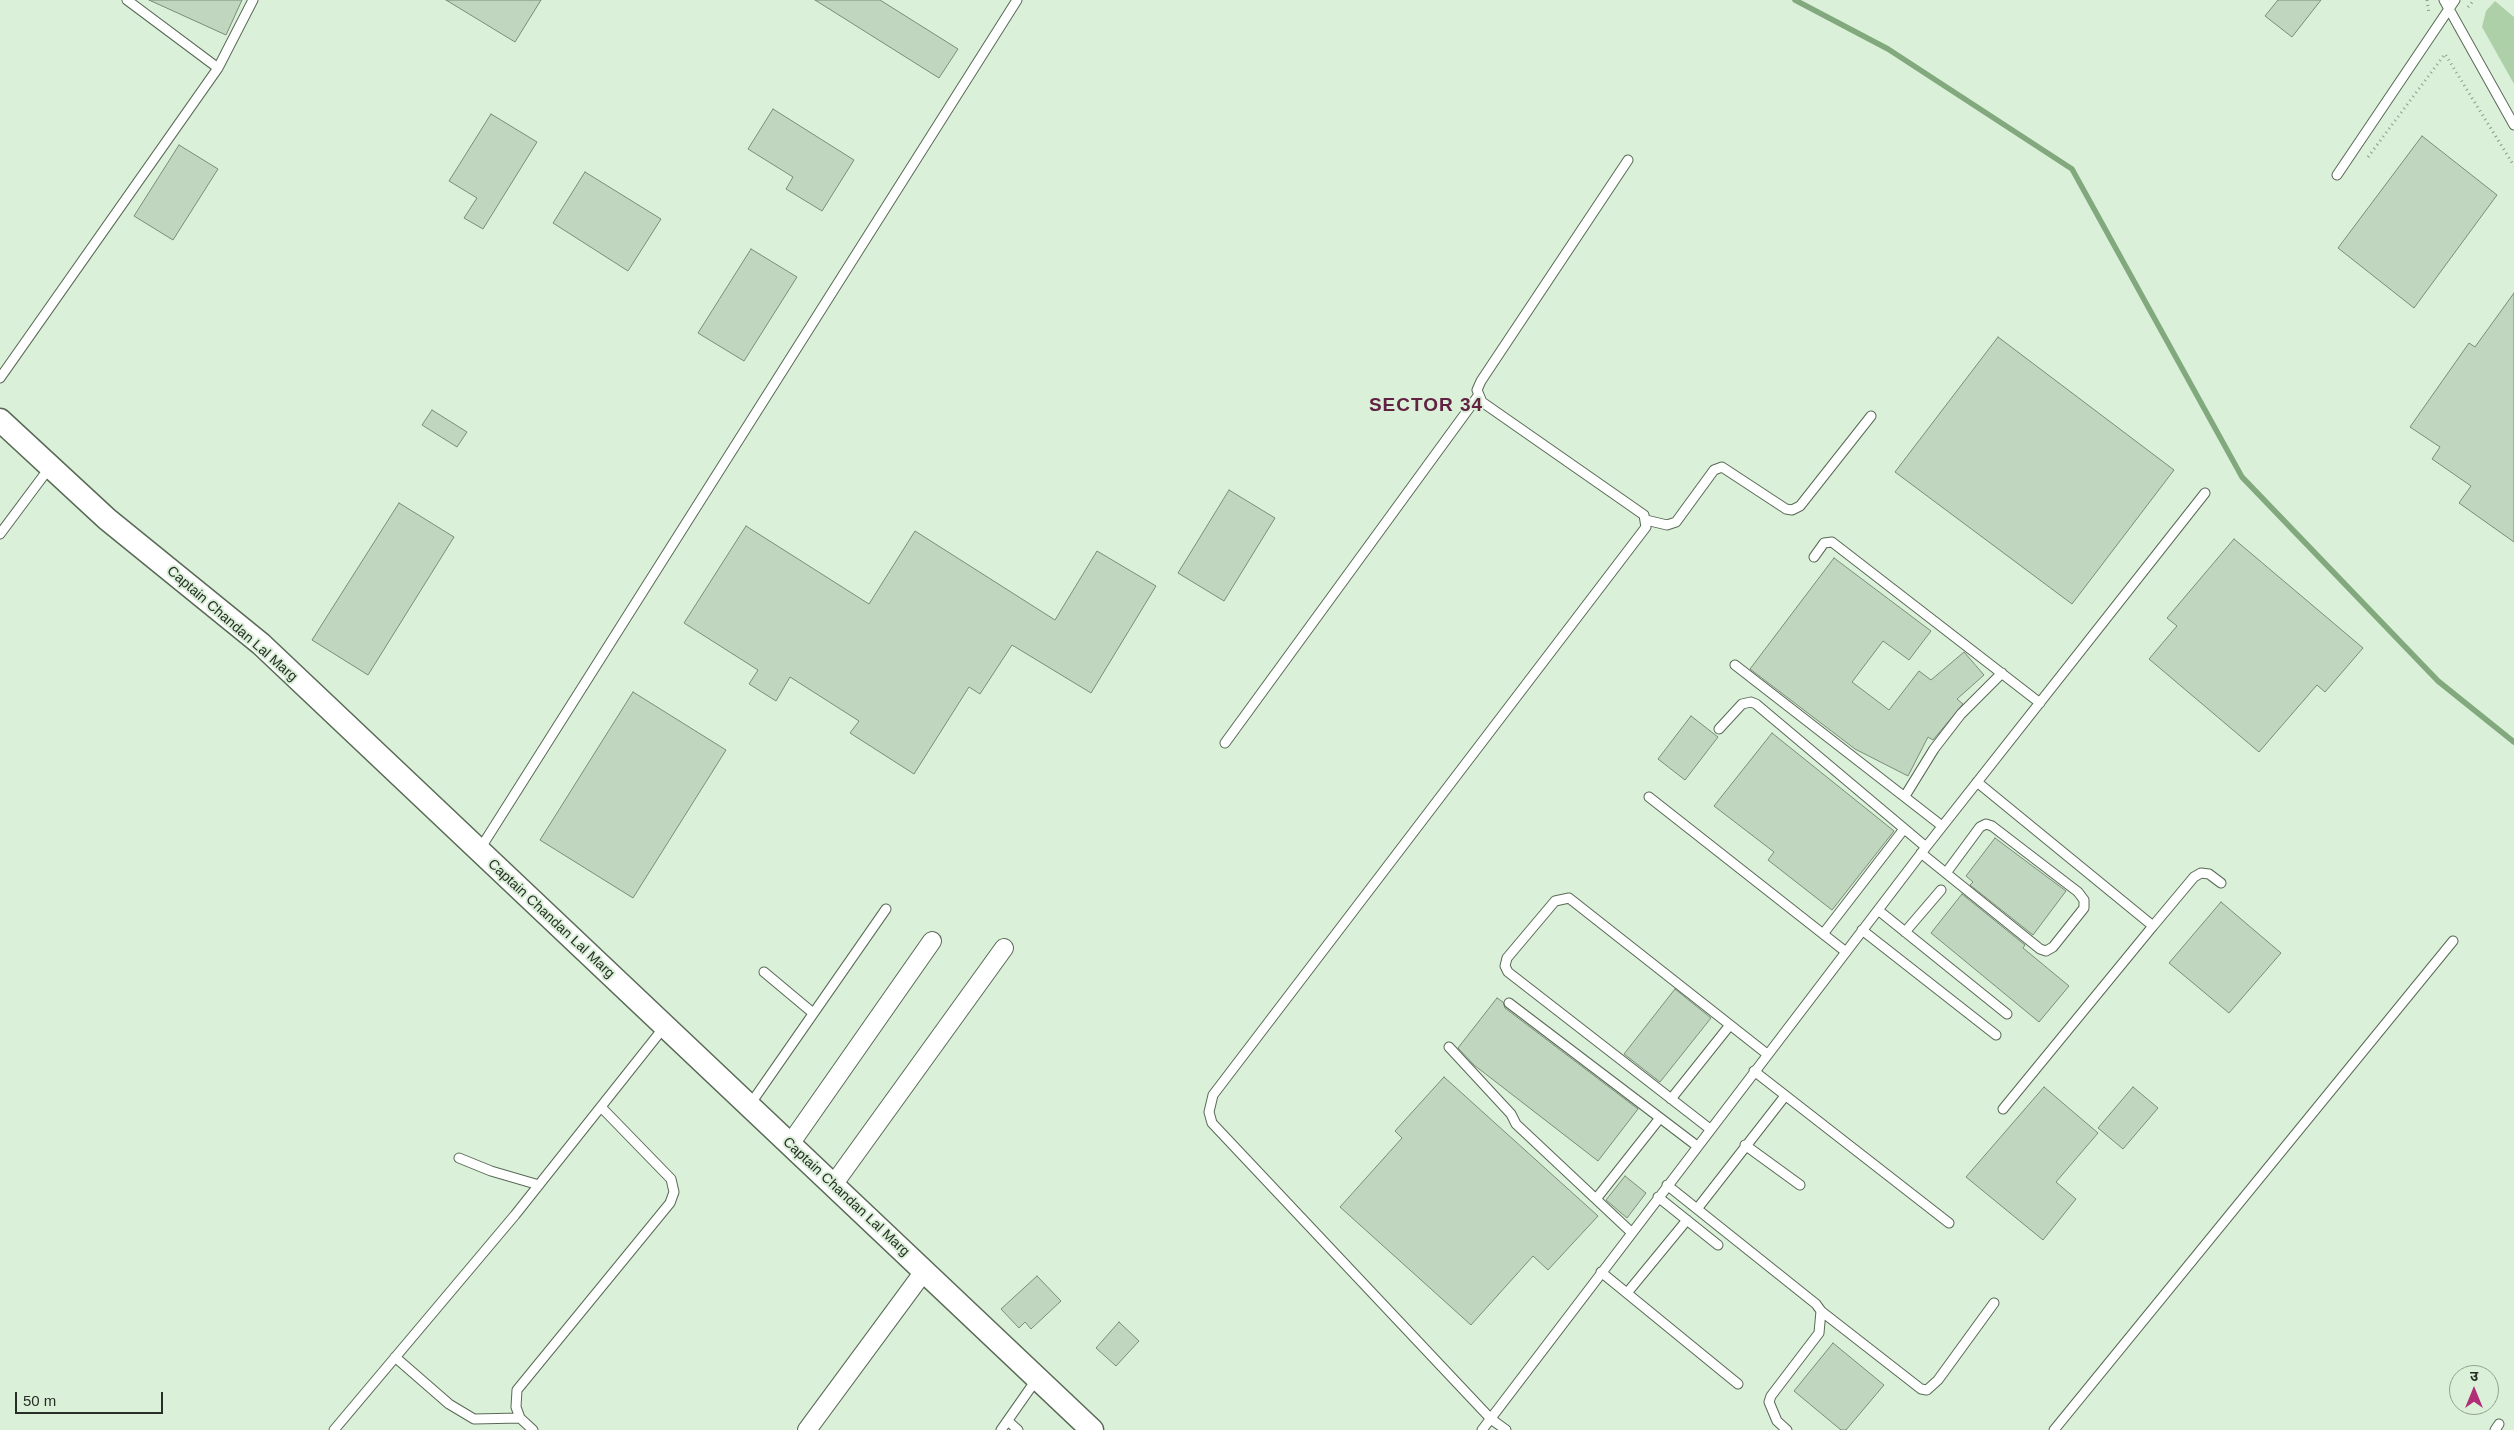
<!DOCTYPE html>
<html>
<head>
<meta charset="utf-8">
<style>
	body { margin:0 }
	#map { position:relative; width:2514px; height:1430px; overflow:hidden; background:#dbf0d8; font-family:Arial,"Noto Sans Devanagari",sans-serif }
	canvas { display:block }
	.north { position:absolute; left:2449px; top:1365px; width:50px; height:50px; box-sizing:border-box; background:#dbf0d8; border:1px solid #93a290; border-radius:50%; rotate:0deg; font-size:14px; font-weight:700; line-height:20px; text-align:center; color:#262e25 }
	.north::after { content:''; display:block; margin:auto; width:18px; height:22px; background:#b12d75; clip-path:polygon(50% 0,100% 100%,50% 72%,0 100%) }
	.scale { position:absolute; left:15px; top:1392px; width:148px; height:22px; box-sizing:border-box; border:2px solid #262e25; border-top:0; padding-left:6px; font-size:15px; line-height:18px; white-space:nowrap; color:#262e25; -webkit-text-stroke:4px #dbf0d8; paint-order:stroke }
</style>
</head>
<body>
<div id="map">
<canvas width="2514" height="1430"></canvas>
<div class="north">उ</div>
<div class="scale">50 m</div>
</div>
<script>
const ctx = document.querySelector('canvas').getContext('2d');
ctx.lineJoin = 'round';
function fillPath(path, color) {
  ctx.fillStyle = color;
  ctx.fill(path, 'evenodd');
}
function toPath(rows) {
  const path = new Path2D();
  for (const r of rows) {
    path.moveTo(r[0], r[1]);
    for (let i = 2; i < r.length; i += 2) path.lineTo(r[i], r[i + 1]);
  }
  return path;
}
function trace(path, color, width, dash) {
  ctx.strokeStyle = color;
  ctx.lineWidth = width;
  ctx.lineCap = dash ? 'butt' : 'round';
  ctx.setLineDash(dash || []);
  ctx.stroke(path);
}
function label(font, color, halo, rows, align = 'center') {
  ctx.font = font + ' Arial,sans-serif';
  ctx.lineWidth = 4;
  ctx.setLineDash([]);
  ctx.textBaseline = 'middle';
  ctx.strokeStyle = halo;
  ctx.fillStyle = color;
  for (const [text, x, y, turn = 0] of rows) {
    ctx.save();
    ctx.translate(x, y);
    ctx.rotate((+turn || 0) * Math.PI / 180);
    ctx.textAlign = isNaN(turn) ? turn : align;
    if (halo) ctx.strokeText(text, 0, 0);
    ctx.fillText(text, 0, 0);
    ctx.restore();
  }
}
const green = toPath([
	[2495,1,2514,17,2514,84,2482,27,2486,11]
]);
const stream = toPath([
	[1795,0,1888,49,2072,169,2242,477,2438,681,2514,742]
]);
const building = toPath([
	[149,0,242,0,226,35,149,0],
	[446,0,541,0,515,42,446,0],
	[815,0,880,0,958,49,939,78,815,0],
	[2278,0,2321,0,2292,37,2265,16,2278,0],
	[773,109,854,160,822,211,786,189,793,177,748,149,773,109],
	[491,114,537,142,483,229,464,218,477,198,449,181,491,114],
	[2422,136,2497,195,2414,308,2338,248,2422,136],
	[179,145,218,169,173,240,134,216,179,145],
	[585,172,661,219,628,271,553,223,585,172],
	[751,249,797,277,744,361,698,333,751,249],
	[2514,293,2514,542,2459,503,2471,486,2432,459,2440,447,2410,427,2469,343,2475,347,2514,293],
	[1998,337,2174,470,2072,604,1895,472,1998,337],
	[432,410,467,432,457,447,422,425,432,410],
	[1229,490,1275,518,1224,601,1178,573,1229,490],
	[399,503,454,537,368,675,312,640,399,503],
	[746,526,869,604,915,531,1055,620,1097,551,1156,586,1091,693,1012,645,980,694,969,687,914,774,850,733,859,721,790,677,776,701,749,684,758,670,684,623,746,526],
	[2234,539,2363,648,2325,692,2317,685,2259,752,2149,659,2177,626,2167,618,2234,539],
	[1834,558,1931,631,1909,660,1883,641,1852,682,1889,710,1919,671,1931,680,1964,652,1984,675,1957,699,1963,704,1933,740,1928,737,1908,776,1855,749,1750,669,1834,558],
	[633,692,726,750,633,898,540,840,633,692],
	[1691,716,1718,737,1685,780,1658,759,1691,716],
	[1772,733,1894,831,1832,910,1768,860,1774,852,1714,806,1772,733],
	[1995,838,2066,891,2033,935,1970,885,1973,882,1966,876,1995,838],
	[1962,894,2025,945,2023,948,2069,986,2039,1022,1931,933,1962,894],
	[2221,902,2281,953,2229,1013,2169,963,2221,902],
	[1675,989,1711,1018,1660,1082,1624,1054,1675,989],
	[1497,998,1503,1002,1505,1008,1638,1109,1598,1161,1474,1065,1458,1048,1497,998],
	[1444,1077,1598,1216,1548,1270,1533,1256,1471,1325,1340,1207,1402,1138,1395,1131,1444,1077],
	[2044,1087,2098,1133,2056,1182,2076,1199,2043,1240,1966,1177,2044,1087],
	[2133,1087,2158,1108,2123,1149,2098,1128,2133,1087],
	[1625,1176,1646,1193,1627,1218,1606,1200,1625,1176],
	[1037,1276,1061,1301,1031,1329,1025,1322,1019,1328,1001,1309,1037,1276],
	[1119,1322,1139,1341,1116,1366,1096,1348,1119,1322],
	[1833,1343,1884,1385,1846,1430,1841,1430,1794,1391,1833,1343]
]);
const path = toPath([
	[2427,0,2429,14],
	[2468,7,2474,0],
	[2368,157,2445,54,2514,166]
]);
const service = toPath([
	[127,0,218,68],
	[2444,0,2514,125],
	[2337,175,2455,0],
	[0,378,218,68,253,0],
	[1646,520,1667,525,1676,522,1714,470,1722,467,1786,509,1792,510,1800,506,1871,416],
	[0,534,50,467],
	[1814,557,1824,543,1832,542,2040,703],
	[1735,665,1942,826],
	[1719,729,1742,704,1751,702,1756,704,1926,847],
	[1225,743,1478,396],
	[1977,782,2153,926,2003,1109],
	[1905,796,1934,749,1961,714,2002,673],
	[1649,797,1846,952],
	[480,849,1017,0],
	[1921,853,2040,949,2046,951,2053,947,2084,908,2084,900,2078,892,1992,826,1986,824,1980,827,1946,873],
	[1878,910,2007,1014],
	[2153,926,2194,877,2201,873,2209,874,2221,883],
	[1862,930,1996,1035],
	[1905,932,1941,890],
	[1823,934,1904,829],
	[764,972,813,1013],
	[1509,1003,1697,1146],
	[1449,1047,1511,1114,1516,1124,1631,1232],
	[1754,1071,1949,1223],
	[1671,1099,1730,1025],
	[749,1106,886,909],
	[1710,1129,1508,972,1505,966,1507,958,1555,901,1569,898,1767,1054],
	[1745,1145,1800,1185],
	[459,1158,491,1171,539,1185],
	[1667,1185,1816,1304,1821,1311,1819,1333,1771,1396,1769,1402,1777,1421,1787,1430],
	[1658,1197,1718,1245],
	[1596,1199,1660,1118],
	[1697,1209,1785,1096],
	[1601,1272,1738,1384],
	[1627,1293,1687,1220],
	[1821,1311,1921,1389,1927,1390,1938,1380,1994,1303],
	[395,1357,449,1404,474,1419,520,1418],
	[1008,1421,1018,1430],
	[334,1430,515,1215,665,1026],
	[533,1430,520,1418,516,1407,517,1390,670,1203,674,1192,671,1179,601,1107],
	[1001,1430,1036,1380],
	[1482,1430,1926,847,2205,493],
	[1506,1430,1491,1419,1212,1123,1209,1112,1213,1095,1646,527,1644,515,1482,402,1477,390,1481,381,1628,160],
	[2054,1430,2453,941],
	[2495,1430,2499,1424]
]);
const minor = toPath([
	[790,1144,932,941],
	[833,1185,1004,948],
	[807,1430,925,1270]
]);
const tertiary = toPath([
	[0,420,107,519,261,644,1092,1430]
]);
const streetNames = [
	["Captain Chandan Lal Marg",232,624,41],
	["Captain Chandan Lal Marg",551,919,43],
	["Captain Chandan Lal Marg",846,1197,43]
];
const districtNames = [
	["SECTOR 34",1426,406]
];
fillPath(green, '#add0a9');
trace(stream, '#82a87d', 5.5);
fillPath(building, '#c1d6bf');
trace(building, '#7a8d77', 1);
trace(service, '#586a56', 11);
trace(minor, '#586a56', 20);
trace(tertiary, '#586a56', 25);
trace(path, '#8c9b89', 3, [1, 4]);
trace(service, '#fff', 9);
trace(minor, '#fff', 18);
trace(tertiary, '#fff', 22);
label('14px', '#262e25', '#dbf0d8', streetNames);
ctx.letterSpacing = '1px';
label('bold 19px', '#612142', '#dbf0d8', districtNames);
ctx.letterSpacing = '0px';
</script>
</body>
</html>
